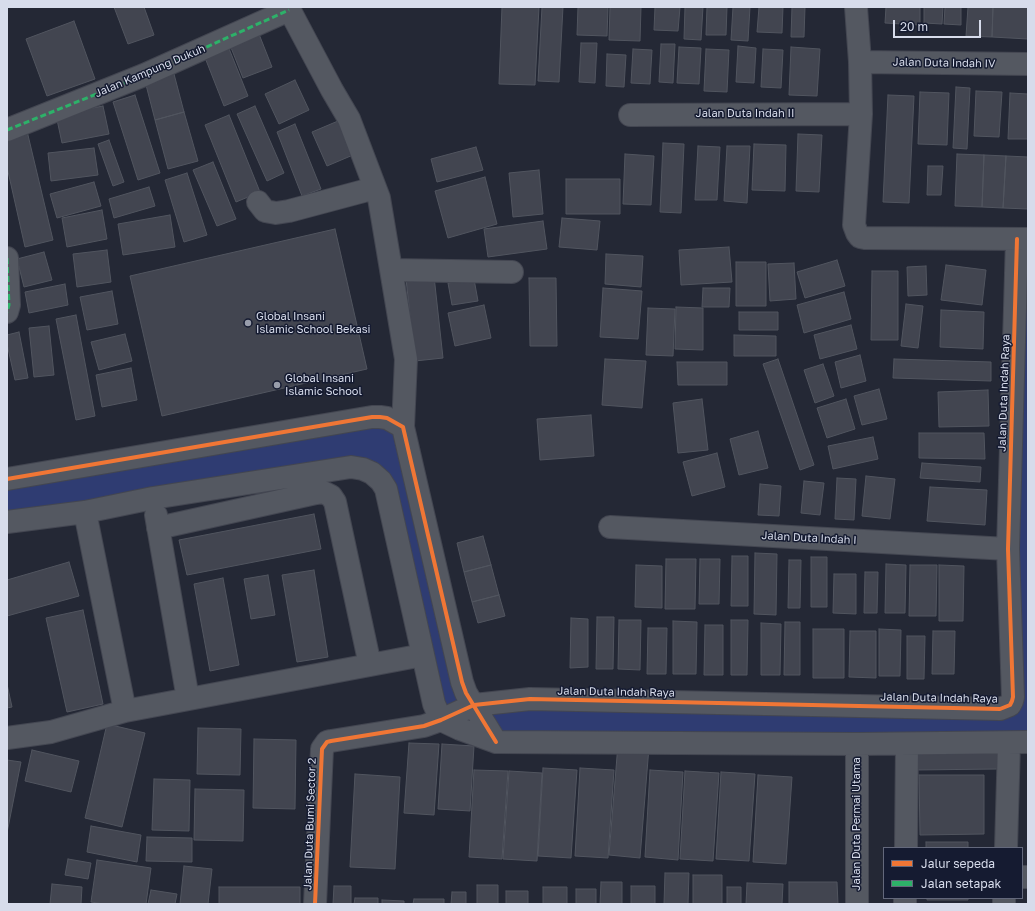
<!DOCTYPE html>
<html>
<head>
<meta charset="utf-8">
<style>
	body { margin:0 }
	#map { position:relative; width:1035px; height:911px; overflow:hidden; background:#242835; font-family:"Golos Text",sans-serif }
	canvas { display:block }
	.frame { position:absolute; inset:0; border:8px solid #d7dceb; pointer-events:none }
	.legend { position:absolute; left:883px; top:847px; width:140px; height:52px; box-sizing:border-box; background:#151b31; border:1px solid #63687b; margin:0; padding:5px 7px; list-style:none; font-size:12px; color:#d7dceb }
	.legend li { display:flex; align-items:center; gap:8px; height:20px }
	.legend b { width:20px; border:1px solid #63687b }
	.scale { position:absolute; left:893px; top:20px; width:88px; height:18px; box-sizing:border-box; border:2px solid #d7dceb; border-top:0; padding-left:5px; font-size:12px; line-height:14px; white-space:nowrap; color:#d7dceb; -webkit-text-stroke:3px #151b31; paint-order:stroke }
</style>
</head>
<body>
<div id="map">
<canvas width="1035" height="911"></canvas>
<div class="frame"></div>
<ul class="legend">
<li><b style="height:5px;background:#f07635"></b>Jalur sepeda</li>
<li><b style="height:5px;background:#2db169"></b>Jalan setapak</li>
</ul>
<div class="scale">20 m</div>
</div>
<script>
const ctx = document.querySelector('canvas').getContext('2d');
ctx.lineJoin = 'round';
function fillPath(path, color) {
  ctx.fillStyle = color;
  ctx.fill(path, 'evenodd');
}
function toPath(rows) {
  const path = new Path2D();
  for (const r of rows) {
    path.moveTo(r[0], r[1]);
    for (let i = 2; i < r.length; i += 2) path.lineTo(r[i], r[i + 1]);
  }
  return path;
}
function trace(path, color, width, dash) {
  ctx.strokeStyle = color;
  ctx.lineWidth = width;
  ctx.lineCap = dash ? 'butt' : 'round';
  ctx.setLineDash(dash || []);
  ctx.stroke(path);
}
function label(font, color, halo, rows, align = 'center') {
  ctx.font = font + ' "Golos Text",sans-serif';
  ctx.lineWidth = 3;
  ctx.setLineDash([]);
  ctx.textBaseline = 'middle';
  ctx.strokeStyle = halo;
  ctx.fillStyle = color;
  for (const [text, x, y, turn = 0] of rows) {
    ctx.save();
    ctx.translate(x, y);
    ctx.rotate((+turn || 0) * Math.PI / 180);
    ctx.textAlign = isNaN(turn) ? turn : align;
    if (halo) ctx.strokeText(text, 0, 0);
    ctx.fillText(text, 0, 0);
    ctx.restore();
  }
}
const green = toPath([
	[1028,241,1028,742,496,742,474,705,441,720,372,473,7,522,7,478,372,417,403,427,474,705,1004,708]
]);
const building = toPath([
	[114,7,144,7,154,35,128,44,114,7],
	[502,7,539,7,535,85,499,84,502,7],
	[542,7,563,7,559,82,538,81,542,7],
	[578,7,608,7,607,36,577,35,578,7],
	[610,7,641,7,640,41,609,40,610,7],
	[655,7,680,7,678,31,654,30,655,7],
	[685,7,703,7,701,40,684,39,685,7],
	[707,7,727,7,726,35,706,35,707,7],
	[733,7,750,7,748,41,731,40,733,7],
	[759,7,783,7,782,33,757,32,759,7],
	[792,7,805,7,804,37,791,37,792,7],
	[886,7,920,7,920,25,885,23,886,7],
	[924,7,943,7,942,24,924,23,924,7],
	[945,7,961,7,961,25,944,24,945,7],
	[968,7,993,7,992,37,966,36,968,7],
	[993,7,1028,7,1028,39,992,37,993,7],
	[74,21,95,79,47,96,26,39,74,21],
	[257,29,272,67,243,78,228,40,257,29],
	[226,41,248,96,224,106,202,50,226,41],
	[581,43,597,43,595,83,579,82,581,43],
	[661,44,675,44,673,83,659,82,661,44],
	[738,46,756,48,754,83,736,82,738,46],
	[679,47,701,48,699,84,677,83,679,47],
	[791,47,820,49,817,96,789,95,791,47],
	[633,49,652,50,650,84,631,83,633,49],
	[706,49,729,50,727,92,704,91,706,49],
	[763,49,783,50,781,88,761,87,763,49],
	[607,54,626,55,624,87,606,86,607,54],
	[174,74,184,112,155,120,145,81,174,74],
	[295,80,309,110,279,124,265,94,295,80],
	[956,87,970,88,967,149,953,148,956,87],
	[976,91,1002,92,999,137,974,136,976,91],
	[920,92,949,93,947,145,918,144,920,92],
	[1010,93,1028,94,1028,139,1008,139,1010,93],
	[135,95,160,173,138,180,113,102,135,95],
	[888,95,914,96,909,203,883,202,888,95],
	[103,106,109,134,62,143,56,115,103,106],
	[255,106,284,173,267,181,237,114,255,106],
	[184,112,198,161,168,169,155,120,184,112],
	[229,115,260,192,236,202,205,125,229,115],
	[338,121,353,155,327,166,312,132,338,121],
	[295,124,321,189,302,196,277,132,295,124],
	[27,131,53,240,25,247,7,167,7,136,27,131],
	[798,134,822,135,819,192,796,191,798,134],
	[109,140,124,182,113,186,98,144,109,140],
	[663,143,684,144,681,213,660,212,663,143],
	[754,144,786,145,785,191,752,190,754,144],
	[698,146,720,147,717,200,695,200,698,146],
	[727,146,750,146,747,203,724,201,727,146],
	[476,147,483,170,437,182,431,159,476,147],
	[94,148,98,175,51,181,48,153,94,148],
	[625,154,654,156,651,205,623,204,625,154],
	[957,154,984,155,982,207,955,206,957,154],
	[984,155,1006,156,1003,208,982,207,984,155],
	[1006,156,1028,157,1028,209,1003,208,1006,156],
	[213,162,236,219,217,226,193,170,213,162],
	[928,166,943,166,941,195,927,195,928,166],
	[539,170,543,214,513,217,509,173,539,170],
	[187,173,207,235,184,242,165,180,187,173],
	[485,177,497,224,448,238,435,191,485,177],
	[566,179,620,179,620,214,566,214,566,179],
	[94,182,101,206,57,218,50,194,94,182],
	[149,187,155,206,114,218,109,199,149,187],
	[102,210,107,239,67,247,62,218,102,210],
	[170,215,175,247,123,255,118,224,170,215],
	[562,218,600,221,597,250,559,247,562,218],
	[543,221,547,249,488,257,484,229,543,221],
	[335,229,367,369,162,416,130,276,335,229],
	[729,247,732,282,681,285,679,250,729,247],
	[107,250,111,282,77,287,73,254,107,250],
	[44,252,52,280,24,287,17,259,44,252],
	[606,254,643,256,641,287,605,284,606,254],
	[837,260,845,286,805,298,797,272,837,260],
	[736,262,766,262,766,306,736,306,736,262],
	[794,263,796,299,770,301,768,264,794,263],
	[946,265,986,270,982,305,941,300,946,265],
	[926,266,927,295,908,296,907,267,926,266],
	[872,271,898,271,898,340,871,340,872,271],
	[434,276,443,358,415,361,406,279,434,276],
	[529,278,556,278,557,346,530,346,529,278],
	[474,279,478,301,452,305,448,283,474,279],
	[65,284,68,305,29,313,25,292,65,284],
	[603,288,642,291,638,339,600,337,603,288],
	[703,288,730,288,729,307,702,307,703,288],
	[112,291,118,324,87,330,80,297,112,291],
	[844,292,851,319,804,333,797,305,844,292],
	[906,304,923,306,918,348,901,346,906,304],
	[484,305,491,338,455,346,448,313,484,305],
	[676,307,703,308,703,350,675,349,676,307],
	[648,308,675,309,673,356,646,355,648,308],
	[941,310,984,312,983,349,940,347,941,310],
	[739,312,778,312,778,330,739,330,739,312],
	[76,315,95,416,76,420,56,319,76,315],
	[851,325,857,349,820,359,814,335,851,325],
	[49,326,54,375,34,377,29,328,49,326],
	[19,332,28,378,15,380,7,344,7,335,19,332],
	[125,334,132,361,99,370,91,342,125,334],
	[734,335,776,336,776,356,734,356,734,335],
	[860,355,866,381,841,388,835,362,860,355],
	[605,359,646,361,642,408,602,405,605,359],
	[778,359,814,465,800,470,763,364,778,359],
	[894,359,991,362,991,381,893,378,894,359],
	[677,362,727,362,727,385,678,385,677,362],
	[823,364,834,396,815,403,804,370,823,364],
	[131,368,137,400,102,407,96,375,131,368],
	[879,389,887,419,862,425,854,396,879,389],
	[988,390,989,426,939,427,938,392,988,390],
	[702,399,708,450,678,453,673,403,702,399],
	[846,399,855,429,827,438,817,408,846,399],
	[591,415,594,456,540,460,537,419,591,415],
	[758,431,768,468,739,475,730,439,758,431],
	[919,433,984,433,985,459,919,458,919,433],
	[873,437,878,459,833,469,828,446,873,437],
	[717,453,725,487,692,496,683,462,717,453],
	[922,463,981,467,980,482,920,478,922,463],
	[866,476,895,479,890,519,862,516,866,476],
	[837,478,856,479,854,520,835,519,837,478],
	[804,481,824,483,820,515,801,513,804,481],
	[760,484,781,486,779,516,758,515,760,484],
	[930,487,987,490,985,525,927,521,930,487],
	[314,514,321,549,187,575,179,540,314,514],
	[483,536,491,565,464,572,457,543,483,536],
	[755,553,777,554,776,615,754,614,755,553],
	[732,556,748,556,748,606,731,606,732,556],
	[811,557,827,557,827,607,811,607,811,557],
	[666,559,696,559,695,609,665,609,666,559],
	[700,559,720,559,719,604,699,604,700,559],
	[789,560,801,560,800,608,788,608,789,560],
	[69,562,79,596,7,616,7,580,69,562],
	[886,564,906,565,905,613,885,613,886,564],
	[491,565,499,595,472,602,464,572,491,565],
	[636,565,662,566,662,608,635,607,636,565],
	[910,565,937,565,936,616,909,616,910,565],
	[939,565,964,566,963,621,939,621,939,565],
	[314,570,328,657,297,662,282,575,314,570],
	[865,572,878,572,877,613,864,613,865,572],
	[834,574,856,574,856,614,833,613,834,574],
	[268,575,275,615,251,619,244,579,268,575],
	[223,578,239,665,210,671,194,584,223,578],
	[499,595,505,616,478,623,472,602,499,595],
	[83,610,103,704,67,712,46,618,83,610],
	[597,617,614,617,613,669,596,669,597,617],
	[571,618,588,619,588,667,570,668,571,618],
	[619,620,641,620,640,670,618,669,619,620],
	[731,620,748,620,747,675,731,675,731,620],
	[673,621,697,622,696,674,673,674,673,621],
	[785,622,800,622,800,675,784,675,785,622],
	[761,623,781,624,780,675,761,675,761,623],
	[705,625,723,625,723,675,704,675,705,625],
	[648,628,667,628,666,674,647,674,648,628],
	[813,629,844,629,844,678,813,678,813,629],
	[879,629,901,630,900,676,879,676,879,629],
	[850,631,876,631,876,678,849,677,850,631],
	[933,631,955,631,954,674,932,674,933,631],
	[907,636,925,636,924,679,907,679,907,636],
	[7,684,12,707,7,708,7,684],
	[107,724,145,733,122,827,85,818,107,724],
	[198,728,241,729,240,775,197,774,198,728],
	[254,739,296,740,295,809,253,808,254,739],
	[409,743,439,744,434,815,404,813,409,743],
	[442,744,474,746,470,811,438,809,442,744],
	[618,744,649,747,640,858,609,855,618,744],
	[999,748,998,769,915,770,915,749,999,748],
	[32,750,79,761,71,792,25,781,32,750],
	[7,760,21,762,7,833,7,760],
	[543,768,577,770,571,858,538,856,543,768],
	[580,768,614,770,608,858,575,856,580,768],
	[474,770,508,771,502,859,469,857,474,770],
	[650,770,683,772,678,860,645,857,650,770],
	[509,771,542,773,537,861,503,859,509,771],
	[685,771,719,773,713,861,680,859,685,771],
	[721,772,755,774,749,861,716,859,721,772],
	[355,774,400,777,395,869,350,867,355,774],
	[758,775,792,777,786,864,753,862,758,775],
	[919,775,984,775,984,834,920,835,919,775],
	[154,779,190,780,189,831,152,830,154,779],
	[195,789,244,790,243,841,194,840,195,789],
	[91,826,141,835,137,862,87,852,91,826],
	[147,837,192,838,192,862,146,861,147,837],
	[926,842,968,842,968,848,926,848,926,842],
	[68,859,91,863,88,879,65,875,68,859],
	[97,860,151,868,146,904,104,904,91,902,97,860],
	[184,866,212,869,208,904,180,904,184,866],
	[665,873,689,873,688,904,664,904,665,873],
	[693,875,722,875,722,904,693,904,693,875],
	[601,882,622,882,622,904,600,904,601,882],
	[789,882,837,882,838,904,789,904,789,882],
	[747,883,783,884,782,904,746,904,747,883],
	[52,884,82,887,81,904,50,904,52,884],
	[477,885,498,885,498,904,477,904,477,885],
	[334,886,351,886,351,904,333,904,334,886],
	[631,886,655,886,655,904,631,904,631,886],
	[219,887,300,887,300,904,219,904,219,887],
	[543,887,567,887,567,904,543,904,543,887],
	[727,887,741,887,741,904,727,904,727,887],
	[576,889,596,889,596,904,576,904,576,889],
	[151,890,177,894,175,904,148,904,151,890],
	[506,891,528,891,528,904,506,904,506,891],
	[452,892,466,892,466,904,451,904,452,892],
	[355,898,378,898,378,904,354,904,355,898],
	[927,898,968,898,968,900,927,900,927,898],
	[414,899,444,899,444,904,413,904,414,899],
	[382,900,404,901,404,904,382,904,382,900]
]);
const minor = toPath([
	[288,7,332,90,349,119,379,198,406,359,403,427],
	[856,7,860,62,861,114,854,225,857,233,860,237,865,238,1028,239],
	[860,62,1028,64],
	[630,115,861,114],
	[7,130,144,75,289,10],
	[258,202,265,211,276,213,289,211,375,188],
	[7,258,9,305,7,312],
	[391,270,512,272],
	[7,479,372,417,380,417,387,418,403,427,462,682,466,693,496,742],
	[85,512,125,711],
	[156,515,188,699],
	[7,522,85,512,153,498,351,467,363,469,372,473,381,481,386,489,434,704,441,720,460,729,496,742,857,744,1028,742],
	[610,527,1008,549],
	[370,665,423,655],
	[7,738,51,732,125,711,370,665,335,502,331,496,323,492,316,493,158,528],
	[906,848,907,744],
	[1006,848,1009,743],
	[1022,877,1028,877],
	[315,904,322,749,327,742,331,741,424,726,441,720,474,705,530,699,1000,709,1010,705,1012,701,1013,697,1008,549,1017,239],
	[857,904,857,744],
	[905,904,905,898],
	[1004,904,1004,898]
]);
const quiet = toPath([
	[7,130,144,75,289,10],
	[7,258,9,305,7,312]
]);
const cycleway = toPath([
	[7,479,372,417,380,417,387,418,403,427,462,682,466,693,496,742],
	[315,904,322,749,327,742,331,741,424,726,441,720,474,705,530,699,1000,709,1010,705,1012,701,1013,697,1008,549,1017,239]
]);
const markers = [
	[248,323,4,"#989dab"],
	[277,385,4,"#989dab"]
];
const streetNames = [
	["Jalan Duta Indah IV",944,63,1],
	["Jalan Kampung Dukuh",150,71,-23],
	["Jalan Duta Indah II",745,114],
	["Jalan Duta Indah Raya",1004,393,-88],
	["Jalan Duta Indah I",809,538,3],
	["Jalan Duta Indah Raya",616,692,1],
	["Jalan Duta Indah Raya",939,698,1],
	["Jalan Duta Bumi Sector 2",310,824,-88],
	["Jalan Duta Permai Utama",857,824,-90]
];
const poiNames = [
	["Global Insani",256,317],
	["Islamic School Bekasi",256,330],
	["Global Insani",285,379],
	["Islamic School",285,392]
];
fillPath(green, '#2f3c72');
fillPath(building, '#424550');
trace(building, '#51555f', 1);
trace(minor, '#434651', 24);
trace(minor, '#545861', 22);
trace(quiet, '#2db169', 3, [6, 3]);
trace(cycleway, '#f07635', 4);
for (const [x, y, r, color] of markers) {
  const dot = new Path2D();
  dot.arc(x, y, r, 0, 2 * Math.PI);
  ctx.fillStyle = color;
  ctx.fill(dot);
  trace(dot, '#151b31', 1.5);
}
label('11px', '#d7dceb', '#151b31', streetNames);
label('11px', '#d7dceb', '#151b31', poiNames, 'left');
</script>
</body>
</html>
